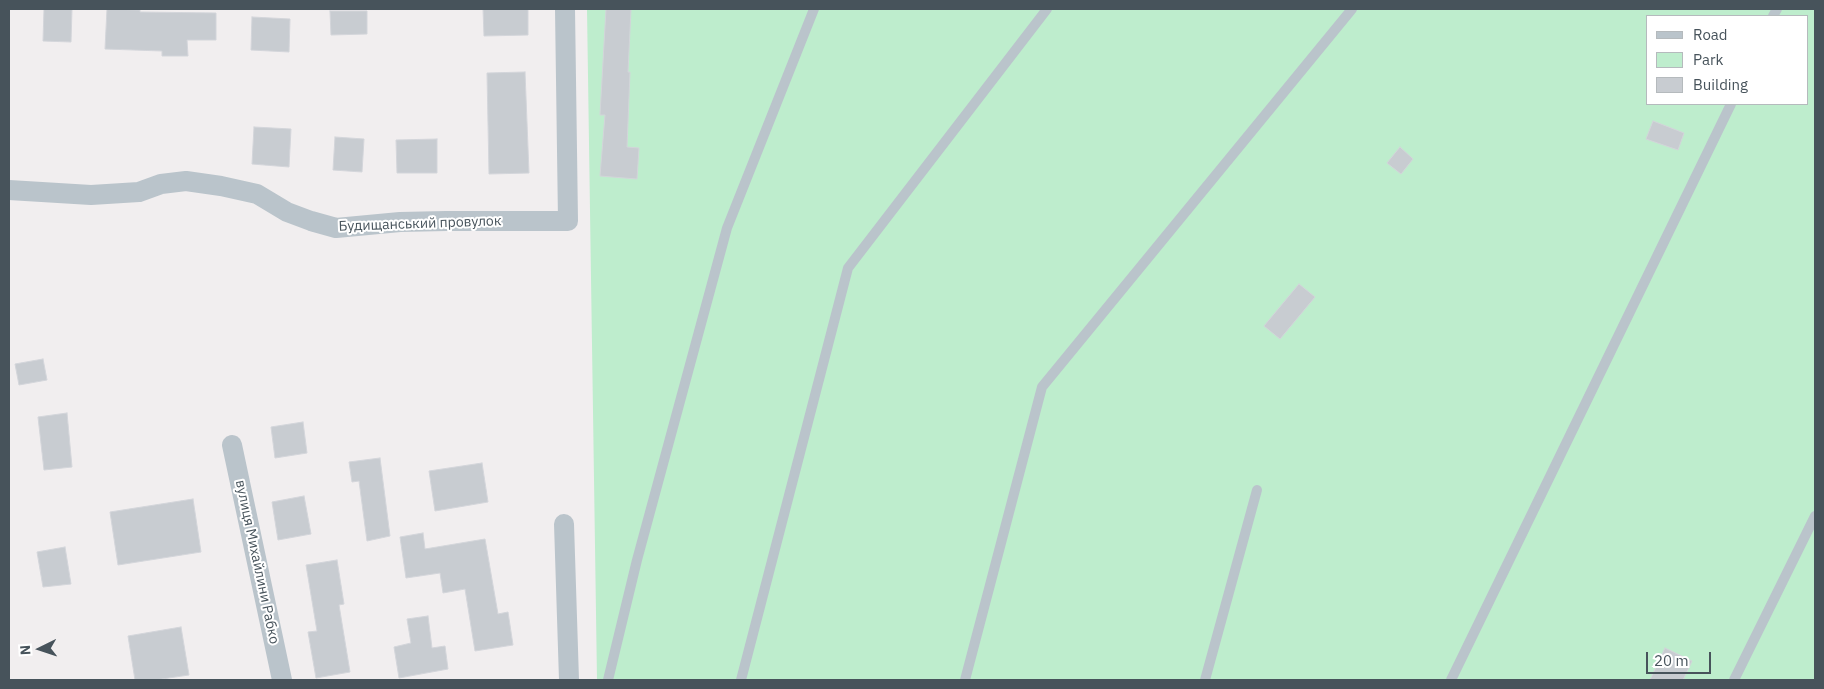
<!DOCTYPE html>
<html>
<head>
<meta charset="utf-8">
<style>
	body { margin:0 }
	#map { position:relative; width:1824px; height:689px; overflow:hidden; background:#f1eeef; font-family:"IBM Plex Sans",sans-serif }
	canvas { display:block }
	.frame { position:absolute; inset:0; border:10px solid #47535b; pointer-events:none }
	.legend { position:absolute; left:1646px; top:15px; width:162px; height:90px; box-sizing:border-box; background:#fff; border:1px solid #b5babd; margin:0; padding:6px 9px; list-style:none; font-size:15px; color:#47535b }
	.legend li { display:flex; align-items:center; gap:10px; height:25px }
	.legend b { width:25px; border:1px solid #b5babd }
	.north { position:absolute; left:15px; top:624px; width:50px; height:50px; -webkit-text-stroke:4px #fff; paint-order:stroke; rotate:266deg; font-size:14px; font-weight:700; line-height:20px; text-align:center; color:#47535b }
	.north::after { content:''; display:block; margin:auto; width:18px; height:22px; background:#47535b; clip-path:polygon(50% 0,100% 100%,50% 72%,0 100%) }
	.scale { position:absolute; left:1646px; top:652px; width:65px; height:22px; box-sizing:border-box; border:2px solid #47535b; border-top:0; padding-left:6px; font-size:15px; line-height:18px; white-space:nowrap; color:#47535b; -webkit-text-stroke:4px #fff; paint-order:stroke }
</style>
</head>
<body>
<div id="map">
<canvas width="1824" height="689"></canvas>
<div class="frame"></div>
<ul class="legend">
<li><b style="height:6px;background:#bac4cb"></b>Road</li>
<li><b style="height:14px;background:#beedcd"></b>Park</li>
<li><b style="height:14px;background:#c8ccd1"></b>Building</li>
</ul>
<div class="north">N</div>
<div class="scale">20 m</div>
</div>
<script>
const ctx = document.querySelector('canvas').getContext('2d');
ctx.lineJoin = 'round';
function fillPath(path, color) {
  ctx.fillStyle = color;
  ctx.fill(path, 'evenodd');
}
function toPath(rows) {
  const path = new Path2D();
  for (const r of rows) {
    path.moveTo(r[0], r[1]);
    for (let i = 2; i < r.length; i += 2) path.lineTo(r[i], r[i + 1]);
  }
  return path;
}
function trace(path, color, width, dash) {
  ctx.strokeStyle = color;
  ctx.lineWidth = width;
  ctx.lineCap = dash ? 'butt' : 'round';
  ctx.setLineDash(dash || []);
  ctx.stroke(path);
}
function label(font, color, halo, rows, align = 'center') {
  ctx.font = font + ' "IBM Plex Sans",sans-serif';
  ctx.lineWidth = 4;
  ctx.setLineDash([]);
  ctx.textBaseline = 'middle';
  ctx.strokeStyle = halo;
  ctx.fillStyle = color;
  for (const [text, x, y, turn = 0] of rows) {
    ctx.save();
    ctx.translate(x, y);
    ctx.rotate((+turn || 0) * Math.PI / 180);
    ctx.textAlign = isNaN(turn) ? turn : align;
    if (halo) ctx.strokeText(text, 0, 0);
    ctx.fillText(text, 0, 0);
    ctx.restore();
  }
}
const green = toPath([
	[587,9,1815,9,1815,680,597,680],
	[1648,16,1808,16,1808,104,1648,104]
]);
const building = toPath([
	[44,9,72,9,71,42,43,41,44,9],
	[107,9,140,10,140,12,216,13,216,40,187,40,188,56,162,56,162,51,105,49,107,9],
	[483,9,528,9,528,35,484,36,483,9],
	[606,9,631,9,628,72,630,72,627,147,639,148,637,179,600,176,605,115,600,115,606,9],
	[330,11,367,11,367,34,331,35,330,11],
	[252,17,290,19,289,52,251,50,252,17],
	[525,72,529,173,489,174,487,73,525,72],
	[1653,121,1684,133,1678,150,1646,139,1653,121],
	[254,127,291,129,289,167,252,164,254,127],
	[335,137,364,139,362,172,333,170,335,137],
	[437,139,437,173,397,173,396,140,437,139],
	[1400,147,1413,159,1401,174,1387,163,1400,147],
	[1299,284,1315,297,1280,339,1264,326,1299,284],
	[43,359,47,380,19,385,15,364,43,359],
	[67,413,72,467,44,470,38,417,67,413],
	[303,422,307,453,275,458,271,427,303,422],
	[380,458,390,536,367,541,359,481,352,482,349,462,380,458],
	[482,463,488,502,435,511,429,471,482,463],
	[304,496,311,534,278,540,272,502,304,496],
	[193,499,201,552,118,565,110,512,193,499],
	[423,533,425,549,485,539,498,614,508,612,513,645,475,651,465,589,443,593,440,573,406,578,400,537,423,533],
	[65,547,71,584,43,587,37,552,65,547],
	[337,560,344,604,339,605,350,672,316,678,308,632,317,631,306,565,337,560],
	[428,616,432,648,445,646,448,669,399,678,394,647,411,643,407,619,428,616],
	[181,627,189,675,155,680,135,680,128,636,181,627],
	[1665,648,1692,661,1683,680,1650,680,1665,648]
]);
const service = toPath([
	[1773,16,1777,9],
	[608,680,637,560,727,228,814,9],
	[741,680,848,268,1047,9],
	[965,680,1042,387,1352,9],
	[1205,680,1257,490],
	[1451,680,1731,104],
	[1734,680,1815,516]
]);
const minor = toPath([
	[9,190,91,195,139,192,161,184,186,181,221,186,257,194,287,212,311,221,336,228,400,222,446,221,568,221,565,9],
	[232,445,282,680],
	[564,524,569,680]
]);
const streetNames = [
	["Будищанський провулок",420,224,-2],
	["вулиця Михайлини Рабко",257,562,78]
];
fillPath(green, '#beedcd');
fillPath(building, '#c8ccd1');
trace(building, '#d3d5da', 1);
trace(service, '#bac4cb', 10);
trace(minor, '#bac4cb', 20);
label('14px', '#47535b', '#fff', streetNames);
</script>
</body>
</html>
